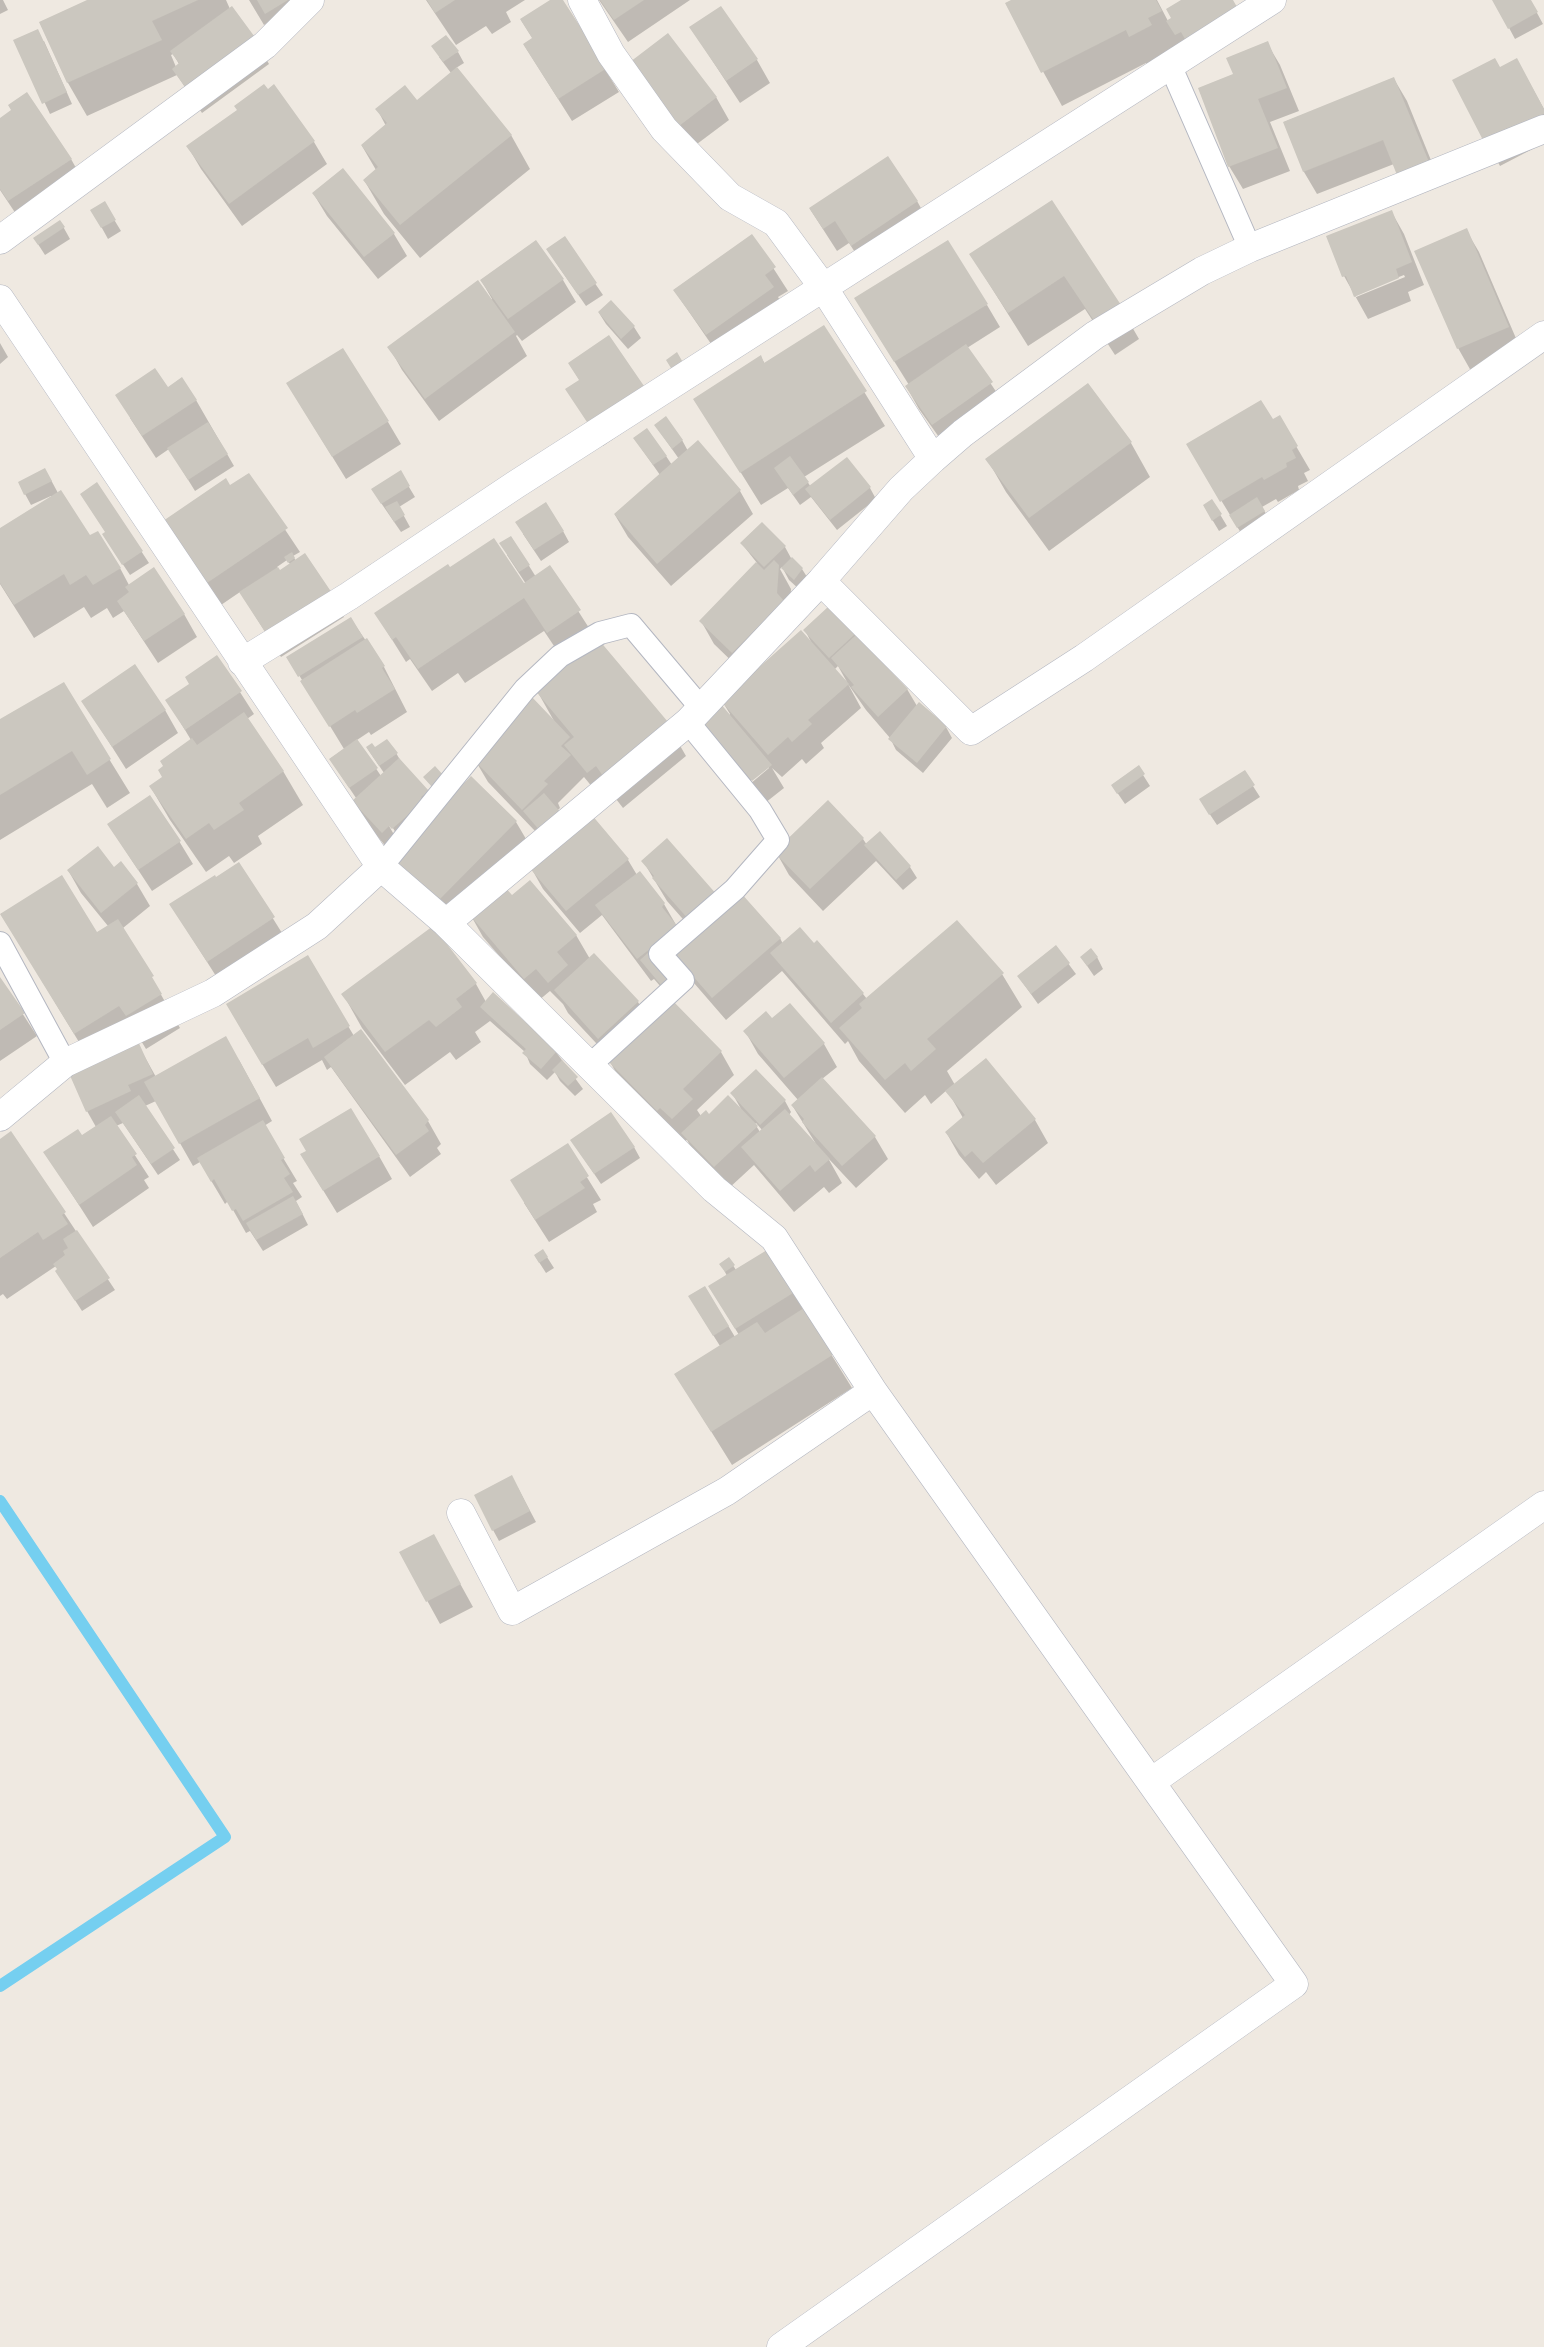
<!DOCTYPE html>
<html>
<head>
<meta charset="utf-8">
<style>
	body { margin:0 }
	canvas { display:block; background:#efe9e1 }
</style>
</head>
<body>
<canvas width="1544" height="2347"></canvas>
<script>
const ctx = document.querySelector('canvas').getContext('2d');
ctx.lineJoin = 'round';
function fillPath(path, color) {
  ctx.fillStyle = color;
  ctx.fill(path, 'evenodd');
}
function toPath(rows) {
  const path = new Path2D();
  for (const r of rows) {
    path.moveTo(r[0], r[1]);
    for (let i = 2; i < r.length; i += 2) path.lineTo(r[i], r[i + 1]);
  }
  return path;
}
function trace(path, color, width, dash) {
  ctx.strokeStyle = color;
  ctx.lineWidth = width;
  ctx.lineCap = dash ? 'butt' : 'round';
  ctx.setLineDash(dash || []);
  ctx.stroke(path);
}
const shadow = toPath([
	[0,0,3,0,8,10,0,14],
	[90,0,226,0,230,9,256,41,269,64,202,113,177,75,87,116,68,83,40,23],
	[173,54,179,64,176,67,171,55],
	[249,0,304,0,264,25],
	[426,0,525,0,506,12,511,22,492,34,486,26,456,45],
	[552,0,562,0,619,92,572,121,524,45,533,39,521,20],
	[599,0,690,0,628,42],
	[1014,0,1157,0,1168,21,1173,18,1183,0,1231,0,1249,30,1181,44,1166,52,1170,59,1150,70,1146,63,1062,106,1006,4],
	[1494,0,1530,0,1543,24,1515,39],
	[691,28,757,60,770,83,740,103],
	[15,40,44,41,72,104,50,114],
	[1267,43,1280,65,1299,111,1270,122,1290,171,1243,189,1229,166,1199,89,1234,75],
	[458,52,464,63,456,68,511,135,530,169,420,258,384,214,364,180,376,170,362,146,386,126,377,109,417,102,451,73,439,57],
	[1517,60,1544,109,1544,143,1500,166,1487,143,1500,68],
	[631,62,716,97,729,120,693,147],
	[1394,79,1407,101,1441,185,1394,164,1317,194,1304,172,1284,122],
	[274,86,314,142,327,164,242,226,201,169,188,147],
	[0,119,71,159,84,182,22,223,0,190],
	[313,193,394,234,407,256,378,279,327,216],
	[917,201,930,224,865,268,849,243,837,251,810,209],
	[1051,202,1120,306,1139,339,1115,355,1085,309,1028,346,971,255],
	[104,203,121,231,108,239,92,210],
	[1391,211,1404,234,1424,285,1408,292,1411,301,1368,319,1344,276],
	[1404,275,1405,277,1356,297,1356,294],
	[60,221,70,239,45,255,34,238],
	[1466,230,1479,252,1521,350,1471,371,1458,348],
	[752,235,788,291,778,297,786,310,720,357,674,290],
	[564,238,603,295,586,306,554,260],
	[481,280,563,280,576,302,522,341,517,335,516,336,527,356,439,421,402,370,389,347,492,299],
	[987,305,1000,327,967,348,1005,405,946,447,919,409,906,386,909,385,869,321],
	[599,313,634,327,641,338,628,349,606,324],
	[824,326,885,426,804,477,811,487,847,459,870,488,876,499,837,530,811,497,800,505,788,488,761,505,695,399,761,357,765,364],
	[0,343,8,357,0,364],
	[569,363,656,410,603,446,567,390,580,381],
	[1088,385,1131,443,1150,477,1049,551,1006,492,987,459],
	[168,389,196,400,234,466,195,491,169,449,156,458,130,418],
	[301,406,388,422,401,444,346,479],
	[1279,417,1310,470,1304,473,1308,481,1298,486,1299,490,1278,502,1276,499,1262,507,1271,522,1244,538,1187,444,1273,421],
	[655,425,682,440,688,451,698,442,740,491,753,514,671,586,628,537,615,515,660,475,634,438,666,456,672,465,679,459],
	[400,472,415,497,399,507,410,527,401,532,379,500],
	[248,474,300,552,293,556,296,561,330,594,344,617,281,657,240,592,221,605,178,544,230,487],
	[287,560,290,564,279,572,277,567],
	[51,480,58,493,90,537,120,568,129,585,184,614,197,637,158,663,124,611,113,618,107,608,91,618,84,607,34,638,0,584,0,530,52,497,51,496,31,505,19,483],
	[97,484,149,563,130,575,110,545],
	[1212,501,1227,526,1219,531,1204,506],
	[563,531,569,542,541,561,523,534],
	[511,537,536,577,550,567,598,642,667,723,686,756,623,808,616,799,607,805,584,777,558,803,560,808,535,831,488,782,475,760,554,721,536,689,566,664,544,631,465,683,458,673,432,691,410,659,406,662,376,614,450,569,524,585,526,584,507,555],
	[742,544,785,547,791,558,802,569,809,580,800,590,789,580,782,567,780,569,791,589,790,612,746,675,714,644,701,621,757,563],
	[829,608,907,689,917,706,946,727,952,738,923,773,896,750,890,738,866,710,848,684,861,708,821,743,824,748,806,764,802,759,782,777,772,768,784,788,765,803,750,784,769,768,769,765,748,782,714,743,730,714,722,701,811,642,805,630],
	[838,666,847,682,834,670],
	[351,619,384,667,407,712,371,735,369,732,357,740,381,776,384,773,367,748,396,753,402,763,428,791,516,822,529,844,451,924,367,824,354,801,356,798,330,759,344,749,288,657],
	[390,823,404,847,402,849,388,824],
	[217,656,254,714,247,719,283,771,303,805,258,836,262,844,234,863,229,856,206,872,170,820,150,786,164,778,191,740,167,700,191,685],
	[63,684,130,793,107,808,92,784,0,840,0,721],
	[83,701,165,710,178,733,126,769],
	[1138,767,1150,786,1125,804,1112,785],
	[1244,772,1260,797,1217,825,1207,810],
	[108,824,179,841,193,864,152,891],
	[880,833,910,867,917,878,903,890,876,861,823,911,789,875,776,852,863,839,867,845],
	[628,860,637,875,664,904,686,942,696,934,667,901,643,861,717,896,780,938,783,944,863,994,867,999,1002,974,1022,1007,947,1071,955,1085,986,1060,1035,1120,1048,1143,996,1185,986,1172,979,1179,959,1155,946,1132,963,1118,947,1090,931,1104,925,1095,905,1113,859,1061,848,1041,845,1044,782,971,726,1020,687,975,668,995,654,979,651,981,602,915,580,933,543,889,530,866],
	[239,864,287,941,221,984,171,905],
	[114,868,137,884,150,906,123,928,180,1028,146,1049,140,1039,136,1041,156,1077,239,1060,272,1121,264,1126,297,1181,293,1183,302,1197,296,1201,308,1225,263,1251,250,1231,246,1233,228,1201,225,1204,200,1162,193,1166,156,1101,145,1106,180,1160,158,1175,123,1123,116,1126,149,1177,144,1180,149,1188,93,1227,45,1152,81,1137,96,1127,87,1111,91,1062,1,913,96,934,108,926,81,893,68,870],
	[512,897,576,935,590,959,638,1002,649,1021,721,1052,734,1075,697,1110,701,1116,741,1109,732,1093,756,1070,785,1101,791,1112,789,1115,816,1144,792,1105,798,1100,758,1054,745,1031,772,1020,790,1004,824,1044,837,1067,822,1079,875,1137,888,1159,856,1188,828,1158,842,1183,829,1193,824,1187,794,1212,754,1165,728,1189,696,1156,687,1140,685,1141,674,1130,671,1133,622,1083,609,1060,610,1058,568,1013,563,1004,550,991,538,1001,483,937,470,914],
	[756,1123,762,1130,760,1132,755,1124],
	[1056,947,1076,974,1038,1004,1018,976],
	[307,957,354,1036,428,1121,441,1144,437,1148,441,1154,410,1177,331,1067,327,1070,322,1060,276,1087,240,1027],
	[1081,957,1097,957,1103,969,1094,976],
	[0,979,37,1036,0,1061],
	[476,984,486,1002,556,1052,583,1089,575,1096,560,1081,555,1072,547,1080,530,1064,525,1052,490,1021,475,1032,481,1042,456,1060,450,1052,405,1085,362,1028,343,994],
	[11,1133,115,1290,82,1311,56,1271,58,1270,56,1266,7,1299,3,1294,0,1296,0,1140],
	[572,1141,634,1147,640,1158,601,1184],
	[567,1145,601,1200,593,1204,597,1212,549,1242,524,1203],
	[379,1156,392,1179,337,1213,315,1177],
	[767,1251,852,1388,732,1465,676,1375,720,1346,696,1308,705,1287,735,1337,739,1335,710,1287,727,1276,721,1264,729,1259,736,1270],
	[535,1256,547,1257,554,1268,546,1273],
	[518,1488,536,1522,499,1541,493,1530],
	[401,1553,446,1558,473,1607,440,1624]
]);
const stream = toPath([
	[0,1501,225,1837,0,1986]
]);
const building = toPath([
	[87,0,198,0,152,21,162,40,67,83,39,22],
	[257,0,288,0,265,14],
	[427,0,455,0,435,13],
	[550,0,563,0,607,68,558,99,523,44,532,38,520,19],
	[600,0,644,0,614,20],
	[1011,0,1156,0,1162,11,1148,18,1152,25,1129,37,1126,30,1041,73,1005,3],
	[1181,0,1233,0,1237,7,1185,39,1181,32,1175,35,1166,21,1171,18,1166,9],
	[1492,0,1531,0,1538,12,1508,29],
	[232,6,257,40,188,91,172,69,179,63,170,51],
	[721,6,758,59,726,81,689,27],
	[38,29,67,92,42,104,13,40],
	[668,33,717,97,679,126,630,62],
	[446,35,459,51,443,62,431,46],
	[1268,41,1287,88,1258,99,1278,148,1228,167,1198,88,1233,74,1226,58],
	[1495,58,1500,67,1517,58,1544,109,1544,114,1485,144,1452,80],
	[457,67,512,135,400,225,363,180,378,167,361,145,387,123,375,109,405,85,417,100],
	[1394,77,1429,162,1397,175,1383,140,1303,172,1283,122],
	[264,84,268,89,274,84,315,141,229,204,186,146,237,110,234,106],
	[27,92,72,159,8,201,0,189,0,118,11,110,8,105],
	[888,156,918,201,851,246,835,221,823,229,809,208],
	[343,168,395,233,364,257,312,193],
	[1052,200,1121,305,1095,322,1064,276,1008,313,969,254],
	[105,201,116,220,101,228,90,210],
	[1392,210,1412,262,1396,269,1399,278,1354,297,1346,276,1342,277,1326,236],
	[60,220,65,227,38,245,33,238],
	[1467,228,1509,327,1457,349,1414,251],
	[752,234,776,267,765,275,774,287,706,335,673,290],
	[565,236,597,283,578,295,546,249],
	[536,240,564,279,508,319,480,280],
	[948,240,988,304,894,362,854,298],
	[478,280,515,332,425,399,387,347],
	[611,300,635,326,621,339,598,312],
	[824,325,867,391,740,473,693,399,761,355,764,363],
	[609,335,644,386,589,425,565,389,579,380,568,363],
	[966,344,993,382,932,425,905,386],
	[343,348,389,421,332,457,286,383],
	[677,352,685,366,674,373,666,360],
	[155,368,168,387,182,377,197,400,142,436,115,395],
	[1088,383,1132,442,1029,518,985,459],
	[1261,400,1273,419,1280,415,1298,446,1292,450,1296,458,1286,463,1287,467,1264,480,1262,477,1220,502,1186,444],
	[666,416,683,440,672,449,654,425],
	[208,422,228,454,188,480,167,448],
	[647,428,667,456,653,465,633,438],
	[698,440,741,490,657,564,614,514],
	[790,456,809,482,793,495,774,468],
	[847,457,871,487,830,520,805,489],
	[45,468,52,481,24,495,18,482],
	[401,470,410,486,381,504,371,489],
	[249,473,288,528,207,583,163,521,226,478,230,485],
	[97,482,143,551,122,565,102,534,105,532,80,494],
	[61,490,90,535,98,531,121,568,93,585,86,575,70,585,64,574,14,605,0,583,0,528],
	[1257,497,1265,511,1237,528,1229,515],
	[1212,499,1222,514,1212,521,1203,505],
	[397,501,405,515,394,522,385,507],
	[546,502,564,531,534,550,515,522],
	[762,522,786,546,764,567,740,543],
	[511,536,530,565,519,572,499,543],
	[494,538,524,583,550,565,581,610,547,633,524,598,418,669,396,637,392,640,374,613,448,564,450,567],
	[292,552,295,558,288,563,284,557],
	[305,553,332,593,267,635,239,592,278,567,280,570],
	[792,557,803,568,794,580,781,568],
	[774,560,779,565,777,593,784,601,732,653,699,621,756,562,764,570],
	[154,567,185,614,144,641,117,601,129,592,125,587],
	[829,606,855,634,829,658,803,630],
	[351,617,363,637,298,677,286,657],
	[801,630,849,684,808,720,812,724,792,742,788,737,768,755,721,701],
	[856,635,908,689,878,717,851,687,854,685,831,658],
	[367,638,385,666,382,668,395,689,357,713,355,710,329,727,300,681],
	[599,640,668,722,603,776,596,766,587,773,564,745,574,737,534,689],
	[217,655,242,691,185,730,165,700,189,684,185,677],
	[135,664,166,710,112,747,81,701],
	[64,682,111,759,87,775,72,751,0,795,0,719],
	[531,696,570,737,561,746,571,755,544,781,548,784,522,810,474,760,512,723,508,718],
	[919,702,947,726,917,763,888,739],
	[720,703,772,765,752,781,700,720],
	[244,712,284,771,239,803,244,810,214,830,209,823,186,839,149,786,162,777,158,770,163,766,160,761,192,738,197,745],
	[357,739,378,768,349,788,329,759],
	[387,739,398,753,379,766,366,747,372,743,375,747],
	[399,758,429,791,421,797,424,801,392,829,389,826,382,833,352,801],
	[1139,765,1145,774,1117,794,1111,785],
	[435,766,444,776,432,787,423,777],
	[1245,770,1255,785,1209,815,1199,799],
	[471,776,517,821,437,902,392,858],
	[544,793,562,814,541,832,523,811],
	[150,795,181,841,138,870,107,824],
	[828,800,864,838,810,889,774,852],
	[591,814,629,859,566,911,528,866],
	[880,831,911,866,896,880,864,845],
	[667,838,718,896,690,921,652,878,654,876,641,861],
	[98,846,114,867,121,861,138,883,101,913,67,870],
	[239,862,275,917,207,962,169,904,215,875,216,877],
	[640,871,665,903,662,907,678,927,637,959,595,905],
	[62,875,97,932,118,919,154,976,152,977,162,994,126,1016,119,1006,74,1034,0,914],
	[530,880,577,935,557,952,568,965,548,983,536,969,524,979,469,914,503,885,512,895],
	[741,893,781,938,712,998,672,952],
	[957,920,1004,973,927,1039,936,1049,911,1071,905,1063,885,1080,839,1028,862,1008,859,1004],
	[433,926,477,983,456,999,462,1007,436,1027,429,1020,385,1052,341,994],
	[800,927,814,943,817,940,864,993,831,1023,770,953],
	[1056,945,1070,963,1031,994,1017,976],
	[1091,948,1098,957,1087,966,1080,957],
	[649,952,671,977,661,985,640,960],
	[594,953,639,1001,598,1039,554,990],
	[308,955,350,1026,313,1048,308,1038,262,1065,226,1004],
	[0,977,25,1013,0,1030],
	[493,992,557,1051,541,1069,522,1053,526,1049,480,1007],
	[671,999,722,1051,683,1089,693,1099,672,1119,660,1108,657,1111,607,1060],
	[790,1003,825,1043,784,1078,743,1031,766,1011,772,1018],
	[361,1029,429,1120,425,1125,429,1131,396,1155,324,1057],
	[226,1036,260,1098,179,1144,144,1082],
	[137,1039,153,1074,128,1085,131,1091,86,1112,68,1071],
	[986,1058,1036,1119,983,1163,972,1151,965,1157,945,1132,965,1115,945,1091],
	[562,1060,578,1077,568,1086,552,1070],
	[756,1069,786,1100,760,1125,730,1093],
	[822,1077,876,1136,842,1166,802,1122,804,1119,791,1105],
	[139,1095,175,1148,151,1164,115,1112],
	[728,1095,758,1126,714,1167,681,1133,706,1110,709,1114],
	[351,1108,380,1156,323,1191,300,1154,306,1151,299,1139],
	[785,1109,830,1159,815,1172,810,1165,780,1191,741,1147],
	[611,1112,635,1147,594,1174,570,1140],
	[111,1116,137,1154,132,1157,137,1165,79,1205,43,1152,78,1129,82,1135],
	[263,1120,285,1158,281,1160,290,1174,284,1178,293,1192,243,1221,236,1209,232,1211,214,1179,211,1182,197,1158],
	[11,1131,66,1212,62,1215,68,1224,43,1240,38,1232,0,1258,0,1139],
	[568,1143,589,1176,580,1182,585,1188,535,1220,510,1180],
	[293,1196,303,1214,256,1240,246,1223],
	[77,1230,110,1278,75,1301,55,1271,57,1269,53,1264,65,1255,63,1251,68,1248,63,1239],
	[543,1249,548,1257,539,1263,534,1255],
	[767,1250,793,1293,735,1329,708,1286],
	[729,1257,735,1265,725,1272,719,1264],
	[705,1286,729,1326,713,1336,688,1296],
	[804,1308,834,1354,711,1432,674,1374,757,1322,765,1333],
	[512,1475,530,1511,492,1531,474,1495],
	[434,1534,461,1584,426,1602,399,1552]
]);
const service = toPath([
	[1170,65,1250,248],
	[381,867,525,689,560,656,600,633,631,625,701,708],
	[0,943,65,1063],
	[589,1066,683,980,660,954,735,889,778,840,760,810,688,722]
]);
const minor = toPath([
	[582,0,611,54,664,129,730,197,776,223,823,287,933,459],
	[0,240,265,45,310,0],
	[0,299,381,867,446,923,714,1189,774,1238,873,1391,1294,1984,781,2347],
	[821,581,971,731,1084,658,1544,335],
	[242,662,349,596,515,485,1272,0],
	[446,923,688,722,821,581,901,489,933,459,963,433,1095,335,1202,271,1250,248,1544,129],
	[0,1117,65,1063,213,993,317,926,381,867],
	[461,1513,512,1611,727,1491,873,1391],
	[1151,1782,1544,1505]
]);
fillPath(shadow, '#0003');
trace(stream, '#75cff0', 12);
fillPath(building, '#cbc7bf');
trace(service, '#b4b7c1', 24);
trace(minor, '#b4b7c1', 29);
trace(service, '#fff', 22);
trace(minor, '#fff', 28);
</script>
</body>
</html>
